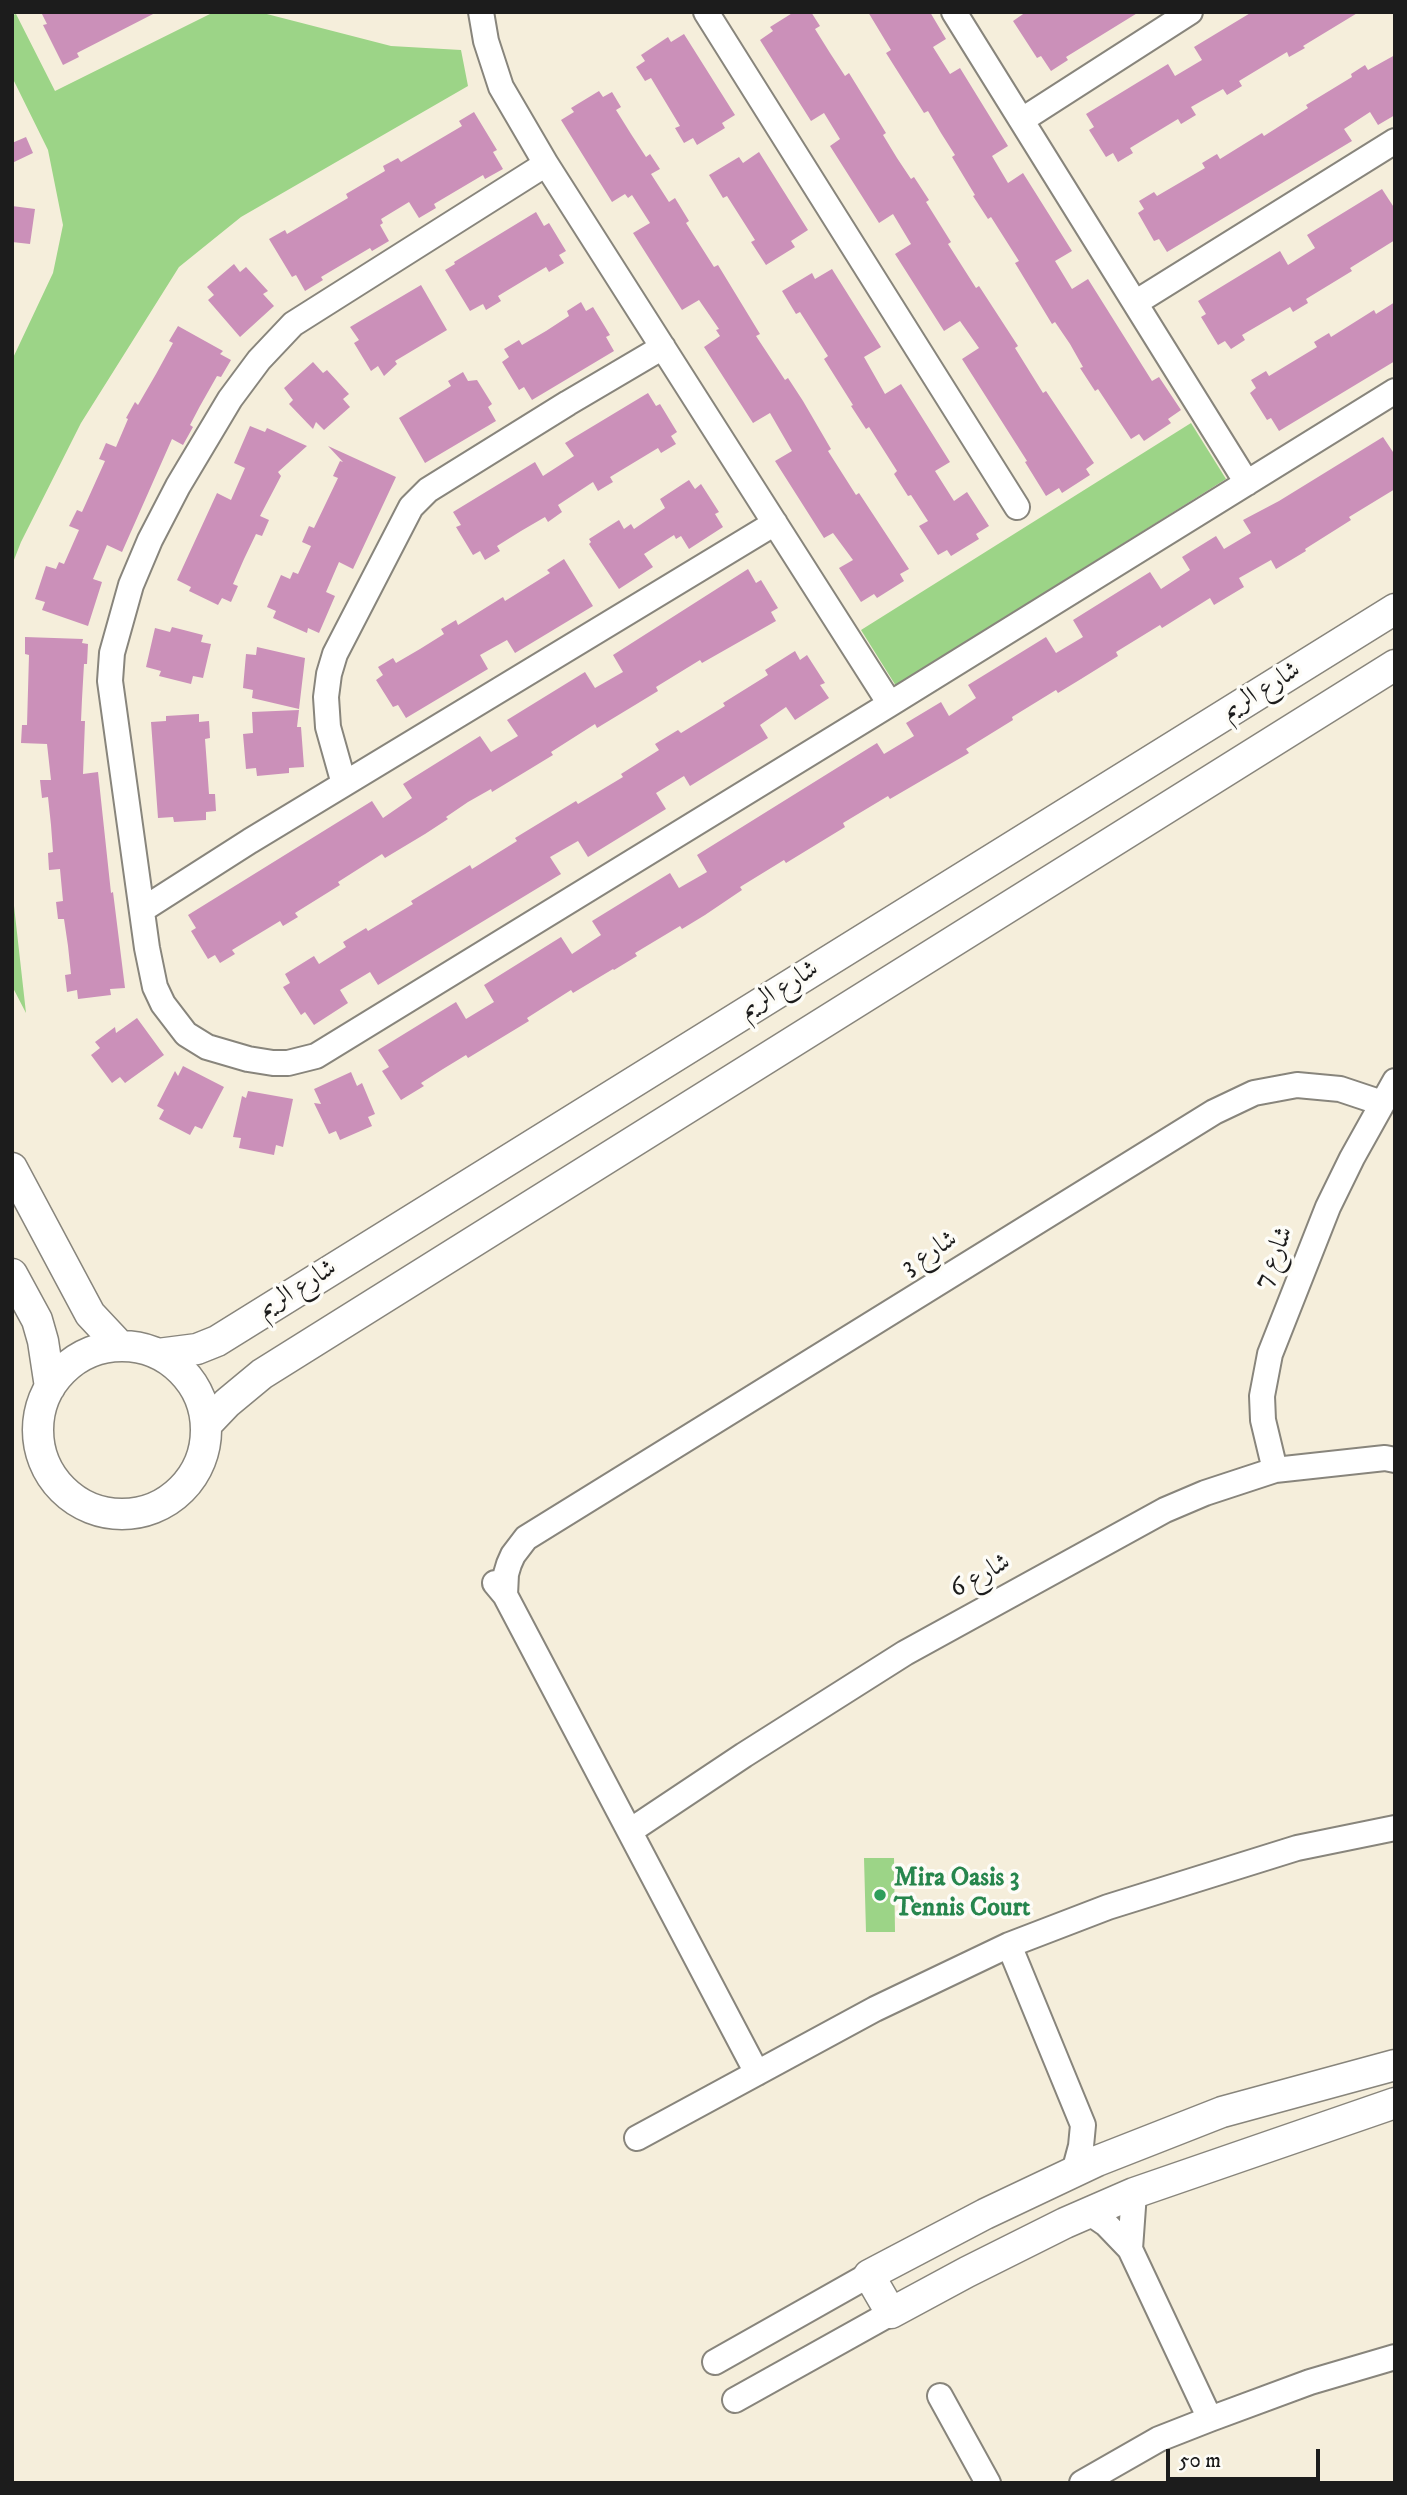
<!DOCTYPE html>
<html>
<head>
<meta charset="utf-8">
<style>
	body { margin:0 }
	#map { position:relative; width:1407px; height:2495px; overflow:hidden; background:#f5eedb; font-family:"IM FELL DW Pica",serif }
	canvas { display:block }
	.frame { position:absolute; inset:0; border:14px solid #1c1c1c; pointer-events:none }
	.scale { position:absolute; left:1166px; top:2449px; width:154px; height:32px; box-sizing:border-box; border:4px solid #1c1c1c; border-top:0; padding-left:9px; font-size:21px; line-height:24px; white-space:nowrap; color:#1c1c1c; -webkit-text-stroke:5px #fdfcf7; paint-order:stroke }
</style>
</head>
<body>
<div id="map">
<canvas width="1407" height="2495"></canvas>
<div class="frame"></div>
<div class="scale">50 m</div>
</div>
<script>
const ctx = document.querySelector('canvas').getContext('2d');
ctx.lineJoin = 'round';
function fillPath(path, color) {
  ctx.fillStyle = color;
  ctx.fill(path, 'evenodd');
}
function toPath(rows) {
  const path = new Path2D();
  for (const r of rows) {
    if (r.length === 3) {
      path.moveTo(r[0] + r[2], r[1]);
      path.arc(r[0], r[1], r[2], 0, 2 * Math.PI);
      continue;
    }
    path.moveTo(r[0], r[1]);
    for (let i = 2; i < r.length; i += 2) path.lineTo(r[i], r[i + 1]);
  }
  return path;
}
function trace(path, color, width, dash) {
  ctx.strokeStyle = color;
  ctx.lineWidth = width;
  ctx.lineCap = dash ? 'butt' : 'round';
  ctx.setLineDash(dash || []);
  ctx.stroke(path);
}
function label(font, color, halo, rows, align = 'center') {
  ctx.font = font + ' "IM FELL DW Pica",Amiri,serif';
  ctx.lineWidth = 7;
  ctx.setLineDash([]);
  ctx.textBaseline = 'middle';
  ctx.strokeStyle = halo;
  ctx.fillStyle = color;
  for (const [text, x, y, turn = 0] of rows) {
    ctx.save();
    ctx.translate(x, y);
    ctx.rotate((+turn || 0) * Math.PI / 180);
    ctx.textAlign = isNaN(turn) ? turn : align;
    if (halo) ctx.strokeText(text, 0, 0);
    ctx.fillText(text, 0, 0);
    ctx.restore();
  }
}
const green = toPath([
	[214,12,259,12,391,46,461,50,468,86,241,217,179,267,81,423,21,542,12,565,12,360,53,273,63,225,48,150,12,77,12,15,16,14,55,91],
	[1191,423,1226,479,896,686,861,630],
	[12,888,26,1013,12,986],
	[864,1858,894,1858,895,1932,866,1932]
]);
const building = toPath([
	[41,12,157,12,77,53,79,57,63,65,43,25,47,24],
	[794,12,811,12,820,26,815,29,830,53,845,76,849,73,886,133,883,135,897,158,911,179,914,177,929,200,926,202,951,242,948,244,976,288,979,286,1018,346,1015,348,1043,393,1046,391,1094,463,1086,469,1090,475,1062,493,1059,488,1046,496,1025,462,1027,461,962,359,979,348,960,321,944,331,895,254,911,244,893,214,879,223,830,146,840,139,824,113,811,121,760,40,773,31,770,27],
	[868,12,930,12,946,39,933,47,950,74,960,68,1008,146,992,156,1008,183,1023,173,1072,251,1055,261,1072,289,1088,279,1152,381,1159,377,1181,410,1168,419,1171,423,1144,441,1139,434,1131,439,1098,389,1095,391,1080,368,1083,367,1070,344,1055,322,1052,324,1015,263,1019,261,991,217,988,219,973,196,975,195,952,157,955,155,941,133,928,111,924,113,886,53,891,50],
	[1026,12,1139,12,1066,57,1068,60,1051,71,1041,56,1037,58,1013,21],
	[1252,12,1359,12,1303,46,1305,48,1289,57,1287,52,1239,81,1242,86,1227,95,1223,89,1191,107,1196,115,1181,124,1178,119,1130,148,1133,153,1118,162,1113,153,1106,157,1089,130,1094,127,1086,114,1168,64,1175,76,1202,60,1194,47],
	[684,34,735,115,722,123,725,128,697,145,693,138,684,143,675,128,680,126,651,78,645,81,636,67,645,61,641,55,668,37,671,42],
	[1395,55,1395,115,1378,125,1370,112,1344,129,1352,141,1167,252,1159,239,1154,241,1138,213,1144,209,1139,201,1154,192,1157,196,1205,168,1202,163,1217,154,1220,159,1262,133,1264,136,1308,108,1306,105,1352,77,1351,74,1365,65,1368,70],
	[599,91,603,97,612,92,621,107,616,110,631,134,646,157,650,154,660,169,651,174,669,202,675,198,689,221,686,223,714,267,718,265,760,334,756,336,785,380,788,378,803,401,831,449,828,451,856,495,859,493,909,569,900,574,904,581,877,598,874,594,861,602,839,568,853,560,833,533,824,538,775,461,792,451,770,413,753,423,704,347,720,336,716,330,719,329,699,300,682,310,633,233,650,223,632,195,628,198,625,194,612,202,561,120,574,112,571,108],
	[474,112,497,150,493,152,503,169,485,179,483,175,434,204,436,208,419,218,409,202,381,219,383,223,380,225,389,241,372,251,370,248,321,277,323,280,305,291,296,275,292,277,269,239,285,230,287,234,348,198,346,194,385,171,383,166,398,158,401,162,462,126,459,121],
	[26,137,33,153,12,163,12,143],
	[759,152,808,230,791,241,795,247,766,265,751,242,755,240,727,196,723,198,709,175,739,157,743,163],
	[1382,189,1395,209,1395,240,1350,268,1352,271,1306,299,1308,303,1293,312,1290,307,1242,335,1245,340,1231,349,1225,341,1218,345,1201,317,1206,314,1198,301,1280,251,1288,265,1315,248,1307,235],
	[12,206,35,209,30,244,12,242],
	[536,212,544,226,549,223,566,251,559,255,564,263,549,272,546,267,498,296,501,301,486,310,483,304,470,311,445,270,455,264,454,262],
	[234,264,240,272,246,267,268,291,263,294,274,306,240,337,208,300,214,295,207,287],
	[832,269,881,347,864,357,885,394,901,384,950,462,935,471,954,501,967,492,989,526,976,534,979,539,951,556,947,550,938,555,919,526,928,521,911,495,908,496,894,474,897,471,869,427,866,429,851,406,853,405,824,359,828,356,800,312,796,314,782,291,812,273,815,279],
	[421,285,447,330,395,361,397,364,384,376,378,366,371,371,354,343,359,340,350,327],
	[581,302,586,311,593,307,610,335,606,337,614,351,532,400,524,387,519,390,502,362,509,357,504,349,519,340,522,345,546,331,569,316,567,311],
	[1395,302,1395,361,1279,431,1271,418,1267,420,1250,393,1256,388,1251,380,1266,371,1269,376,1317,347,1314,342,1329,333,1331,337,1374,310,1376,314],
	[178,326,223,351,220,354,231,360,221,377,217,376,200,406,190,425,193,427,183,445,172,439,122,552,107,545,93,579,102,582,88,626,42,610,45,602,35,599,46,566,56,569,59,562,64,564,79,530,69,526,77,510,82,512,105,461,99,459,106,443,116,447,128,419,126,418,135,402,138,405,156,374,173,343,169,341],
	[313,362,323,373,327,370,349,394,343,399,350,407,324,430,316,422,313,429,289,404,293,400,284,388],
	[463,372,468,381,477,380,492,404,488,407,496,421,425,463,399,418,451,386,448,381],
	[648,393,656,406,660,404,677,432,671,436,676,444,661,453,658,448,610,477,613,482,598,491,593,482,558,505,562,512,548,522,545,517,521,531,497,546,500,551,485,560,480,551,473,555,456,527,461,525,453,512,535,462,543,476,574,456,565,443],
	[250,426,265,432,267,428,307,446,278,472,281,476,260,516,269,520,262,536,256,534,244,559,233,584,238,586,231,602,222,598,218,605,189,591,191,587,177,580,217,493,231,500,245,468,234,463],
	[1383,437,1395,455,1395,489,1349,517,1351,520,1305,549,1306,551,1276,569,1271,560,1239,578,1244,587,1214,605,1210,598,1162,628,1160,625,1116,652,1118,656,1081,679,1058,693,1056,690,1012,717,1013,720,966,749,969,753,890,799,888,796,843,823,845,827,786,863,784,860,740,887,742,890,705,915,682,929,680,926,635,953,637,956,614,970,613,969,573,993,571,990,527,1018,529,1021,468,1058,466,1055,443,1069,421,1083,424,1086,401,1100,382,1071,389,1067,378,1050,456,1002,466,1019,494,1002,484,985,561,937,572,954,601,935,592,921,670,873,679,888,707,872,697,855,877,743,884,754,914,736,906,723,941,702,949,716,976,698,968,685,1046,637,1056,653,1083,637,1073,620,1150,572,1161,589,1190,570,1182,557,1216,536,1224,549,1251,533,1243,520,1279,501],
	[328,446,396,477,353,569,339,562,326,592,335,596,319,633,308,628,307,633,273,618,276,611,267,607,281,575,290,579,293,572,298,574,311,546,302,542,309,526,314,528,338,478,333,476,340,461,343,462],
	[689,480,695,489,701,484,719,512,715,514,723,527,689,549,681,536,676,539,674,535,644,554,653,567,619,589,589,544,591,542,589,539,619,520,624,529,631,524,634,529,665,508,660,499],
	[564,559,593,606,515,653,507,640,480,655,488,669,406,718,398,705,393,707,376,680,383,675,378,667,393,658,396,663,420,649,444,634,441,629,456,620,458,625,503,597,505,601,550,573,547,570],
	[748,569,756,583,761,580,778,608,771,612,776,621,702,663,700,660,656,687,658,691,635,705,597,728,595,724,551,752,553,755,530,769,492,792,491,789,468,802,446,817,448,819,425,834,385,858,382,854,338,882,340,885,295,913,298,917,283,926,280,921,232,950,235,954,220,963,215,955,208,959,191,931,196,928,188,915,372,801,383,818,412,798,403,784,480,736,491,752,518,736,507,720,585,672,595,688,623,672,613,655],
	[172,627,203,635,201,642,211,644,203,678,193,676,191,684,159,676,161,671,146,667,155,628,170,632],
	[25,637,83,639,82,643,88,644,87,664,84,664,82,699,81,721,85,721,83,774,98,772,111,893,113,892,125,988,110,989,111,995,78,999,77,990,67,992,65,975,71,974,68,946,64,919,58,919,56,902,63,901,60,869,49,870,48,853,53,852,51,825,48,797,42,798,40,780,51,780,47,744,21,743,22,725,27,725,29,655,25,654],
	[257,647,305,658,299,709,252,698,253,690,243,688,246,654,256,655],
	[795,651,800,660,807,655,825,683,820,685,829,698,795,720,786,707,760,725,768,738,690,786,684,776,656,793,666,809,588,857,578,841,550,857,561,874,378,985,370,972,340,990,348,1003,314,1025,305,1012,301,1015,283,987,290,983,285,974,314,956,319,964,346,947,343,942,366,928,368,931,413,904,411,901,434,887,470,865,472,869,517,841,515,838,538,824,576,801,578,804,623,777,621,774,659,750,655,744,678,730,681,733,725,706,723,703,768,675,765,670],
	[299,710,297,727,301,727,304,767,289,768,289,773,257,776,256,768,246,769,243,734,253,733,252,712],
	[199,714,199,722,209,721,210,738,205,739,207,766,209,794,215,794,216,811,206,812,206,820,174,822,173,817,158,818,151,722,166,721,166,716],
	[137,1018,164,1055,125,1083,120,1077,112,1083,91,1055,100,1048,95,1042,115,1027,116,1033],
	[183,1066,224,1087,202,1129,195,1126,190,1135,159,1119,164,1110,157,1106,175,1071,178,1076],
	[351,1072,357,1086,362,1083,375,1114,368,1117,372,1126,340,1140,336,1131,329,1134,314,1103,321,1104,314,1089],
	[248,1091,293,1099,283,1147,276,1145,274,1155,239,1148,241,1138,233,1137,242,1096,246,1098]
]);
const minor = toPath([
	[481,12,486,41,501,87,546,164,890,704],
	[706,12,1017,507],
	[954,12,1247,483],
	[1022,120,1190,12],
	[546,164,293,324,259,360,230,399,178,486,150,540,131,585,112,653,110,681,147,948,155,987,163,1004,186,1034,207,1047,248,1059,273,1063,288,1063,316,1056,890,704,1395,391],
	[1135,303,1395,141],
	[344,784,328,727,326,697,329,674,335,654,411,507,428,490,568,403,663,347],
	[142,910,250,841,775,523],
	[1275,1470,1263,1420,1262,1396,1270,1354,1328,1207,1352,1158,1395,1081],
	[495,1583,505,1595,757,2073],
	[505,1595,506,1574,509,1564,513,1555,526,1538,1214,1112,1254,1093,1297,1085,1340,1089,1382,1103],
	[630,1831,744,1755,905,1653,1165,1510,1205,1493,1275,1470,1385,1458,1395,1460],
	[1009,1945,1083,2125,1081,2146,1074,2172],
	[637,2138,875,2009,1009,1945,1108,1907,1297,1848,1395,1828],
	[1090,2213,1106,2224,1130,2249,1210,2419],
	[1130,2249,1134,2193],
	[715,2362,869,2275],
	[940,2396,988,2483],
	[735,2400,891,2313],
	[1082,2483,1159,2439,1210,2419,1310,2382,1395,2357]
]);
const tertiary = toPath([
	[12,1168,90,1314,120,1346],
	[12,1274,37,1320,43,1341,50,1387],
	[122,1430,84],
	[158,1354,197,1349,217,1341,1395,609],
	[206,1425,227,1403,262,1374,1395,665],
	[1395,2065,1222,2112,1097,2161,985,2214,869,2275,891,2313,967,2272,1065,2223,1134,2193,1395,2103]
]);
const markers = [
	[880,1895,7,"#2e9e5b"]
];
const streetNames = [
	["شارع الريم",1262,692,-32],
	["شارع الريم",780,991,-32],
	["شارع 3",930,1254,-32],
	["شارع 7",1275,1258,-67],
	["شارع الريم",298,1290,-32],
	["شارع 6",981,1577,-29]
];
const leisureNames = [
	["Mira Oasis 3",894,1880],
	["Tennis Court",894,1910]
];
fillPath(green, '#9cd487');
fillPath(building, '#cb90b9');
trace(minor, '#88857c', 28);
trace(tertiary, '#88857c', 33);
trace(minor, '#fff', 24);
trace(tertiary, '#fff', 30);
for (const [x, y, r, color] of markers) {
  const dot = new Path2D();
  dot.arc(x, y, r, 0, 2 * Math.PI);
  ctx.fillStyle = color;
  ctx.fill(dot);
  trace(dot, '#fdfcf7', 2.5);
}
label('26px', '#1c1c1c', '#fdfcf7', streetNames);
label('bold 26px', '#27864d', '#fdfcf7', leisureNames, 'left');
</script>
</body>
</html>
